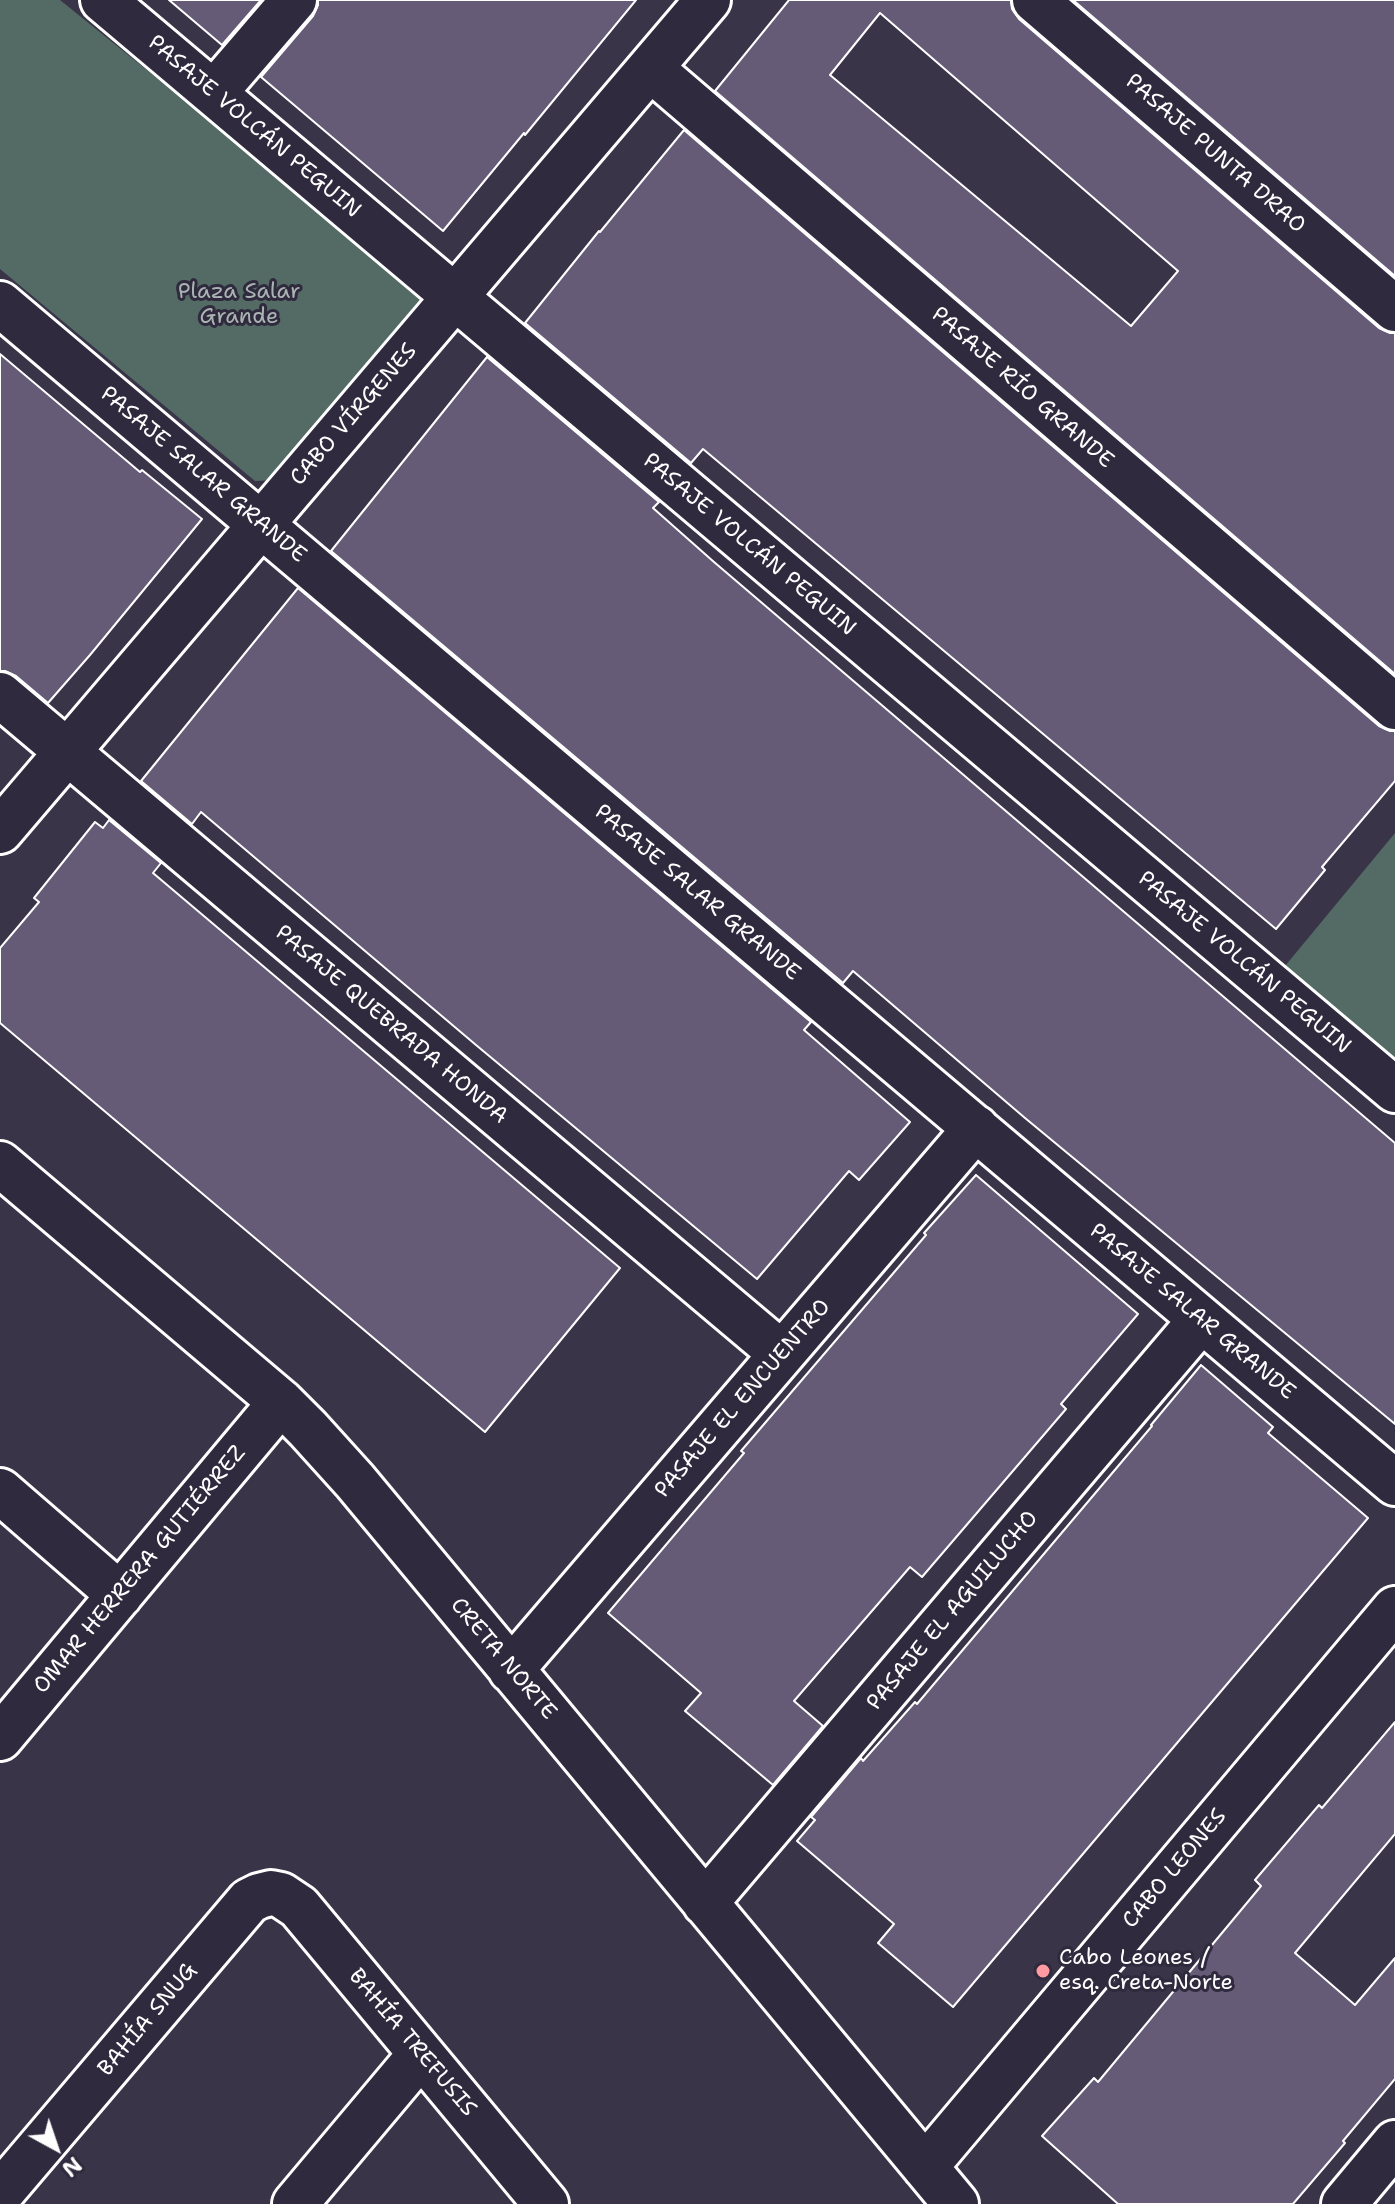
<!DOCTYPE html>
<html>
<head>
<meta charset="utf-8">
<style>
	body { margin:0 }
	#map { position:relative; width:1395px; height:2204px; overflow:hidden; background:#3a3449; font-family:"Shantell Sans",sans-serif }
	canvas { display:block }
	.north { position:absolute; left:16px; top:2108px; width:80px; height:80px; -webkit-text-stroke:6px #2f2a3d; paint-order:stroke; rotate:140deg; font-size:22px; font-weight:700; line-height:32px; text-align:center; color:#fff }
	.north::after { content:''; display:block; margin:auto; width:28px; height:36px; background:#fff; clip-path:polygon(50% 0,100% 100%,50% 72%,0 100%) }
</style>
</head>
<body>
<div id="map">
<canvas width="1395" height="2204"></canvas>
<div class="north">N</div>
</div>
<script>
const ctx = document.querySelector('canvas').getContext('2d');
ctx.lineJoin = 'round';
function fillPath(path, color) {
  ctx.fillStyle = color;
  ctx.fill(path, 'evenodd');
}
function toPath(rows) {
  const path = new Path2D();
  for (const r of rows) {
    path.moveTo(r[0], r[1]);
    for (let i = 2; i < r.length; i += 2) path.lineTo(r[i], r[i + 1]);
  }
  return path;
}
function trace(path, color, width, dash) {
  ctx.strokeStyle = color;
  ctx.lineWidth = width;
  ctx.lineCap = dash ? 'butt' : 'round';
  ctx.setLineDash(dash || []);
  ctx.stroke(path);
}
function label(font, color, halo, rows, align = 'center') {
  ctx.font = font + ' "Shantell Sans",sans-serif';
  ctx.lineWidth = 6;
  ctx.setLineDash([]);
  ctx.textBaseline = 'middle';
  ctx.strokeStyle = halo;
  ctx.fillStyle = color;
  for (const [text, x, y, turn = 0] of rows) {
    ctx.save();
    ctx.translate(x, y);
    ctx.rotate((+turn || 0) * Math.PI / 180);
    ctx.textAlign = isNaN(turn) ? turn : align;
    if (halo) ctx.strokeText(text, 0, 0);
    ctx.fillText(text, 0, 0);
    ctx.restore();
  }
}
const green = toPath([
	[0,0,60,0,415,286,424,311,282,480,255,481,0,269],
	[1395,833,1395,1060,1285,966]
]);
const building = toPath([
	[169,0,261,0,222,45,169,0],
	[318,0,636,0,525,135,524,133,443,231,261,77,313,16,318,5,318,0],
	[789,0,1011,0,1012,9,1019,19,1379,328,1390,333,1395,333,1395,674,715,91,789,0],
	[880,13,1178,271,1131,326,830,75,880,13],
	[1073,0,1395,0,1395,276,1073,0],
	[684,130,1379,726,1390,731,1395,731,1395,781,1322,867,1325,870,1276,929,703,449,691,463,525,323,599,231,600,232,684,130],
	[0,354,140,472,142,470,202,519,90,655,48,703,16,676,5,671,0,671,0,354],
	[487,357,659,502,653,508,714,562,1395,1143,1395,1424,1025,1118,853,971,843,983,331,551,487,357],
	[298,588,811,1022,804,1030,910,1122,859,1180,849,1171,757,1279,476,1045,201,812,192,824,141,781,298,588],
	[109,820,161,863,153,873,620,1268,485,1432,0,1023,0,948,39,902,34,898,95,822,103,828,109,820],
	[976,1175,1138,1314,1061,1404,1066,1409,922,1577,910,1567,794,1701,823,1726,773,1785,685,1711,701,1693,608,1613,744,1453,741,1451,926,1235,924,1233,976,1175],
	[1201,1365,1273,1427,1268,1433,1368,1518,953,2007,878,1943,894,1924,797,1841,815,1820,811,1817,861,1758,863,1761,915,1702,917,1704,1152,1426,1151,1425,1201,1365],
	[1395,1722,1395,1834,1295,1953,1355,2005,1395,1958,1395,2079,1343,2141,1345,2143,1293,2204,1118,2204,1042,2136,1094,2078,1098,2082,1261,1886,1255,1880,1319,1805,1322,1808,1395,1722]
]);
const minor = toPath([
	[103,0,1395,1090],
	[1035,0,1395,309],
	[650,68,1395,707],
	[214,93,294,0],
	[0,304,1395,1483],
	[0,695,782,1354],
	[0,831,708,0],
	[0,1164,281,1402,308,1429,355,1481,956,2204],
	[0,1491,120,1595],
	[511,1670,976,1128],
	[0,1738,281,1402],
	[705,1903,1201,1320],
	[925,2167,1395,1609],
	[0,2194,249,1901,259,1896,271,1893,281,1895,299,1907,546,2204],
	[295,2204,421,2054],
	[1344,2204,1395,2143]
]);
const markers = [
	[1043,1971,8,"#ff9aa2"]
];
const streetNames = [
	["PASAJE VOLCÁN PEGUIN",254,127,40],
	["PASAJE PUNTA DRAO",1215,154,41],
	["PASAJE RÍO GRANDE",1022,388,41],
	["CABO VÍRGENES",354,415,-49],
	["PASAJE SALAR GRANDE",203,475,40],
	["PASAJE VOLCÁN PEGUIN",749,545,40],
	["PASAJE SALAR GRANDE",697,893,40],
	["PASAJE VOLCÁN PEGUIN",1244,963,40],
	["PASAJE QUEBRADA HONDA",391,1025,40],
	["PASAJE SALAR GRANDE",1192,1312,40],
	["PASAJE EL ENCUENTRO",743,1399,-49],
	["OMAR HERRERA GUTIÉRREZ",140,1570,-50],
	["PASAJE EL AGUILUCHO",953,1611,-50],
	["CRETA NORTE",503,1659,50],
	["CABO LEONES",1175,1869,-50],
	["BAHÍA SNUG",148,2020,-50],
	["BAHÍA TREFUSIS",412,2043,50]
];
const parkNames = [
	["Plaza Salar",239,292],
	["Grande",239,317]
];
const poiNames = [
	["Cabo Leones /",1059,1958],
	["esq. Creta-Norte",1059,1983]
];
fillPath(green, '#546a65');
fillPath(building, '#665b77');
trace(building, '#fff', 2);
trace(minor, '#fff', 50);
trace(minor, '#2f2a3d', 44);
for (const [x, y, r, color] of markers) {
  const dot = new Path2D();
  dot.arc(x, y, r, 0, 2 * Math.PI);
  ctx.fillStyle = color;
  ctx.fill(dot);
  trace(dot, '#2f2a3d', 3);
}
label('22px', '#fff', '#2f2a3d', streetNames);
label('22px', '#aab4b2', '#2f2a3d', parkNames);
label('22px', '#fff', '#2f2a3d', poiNames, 'left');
</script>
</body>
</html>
